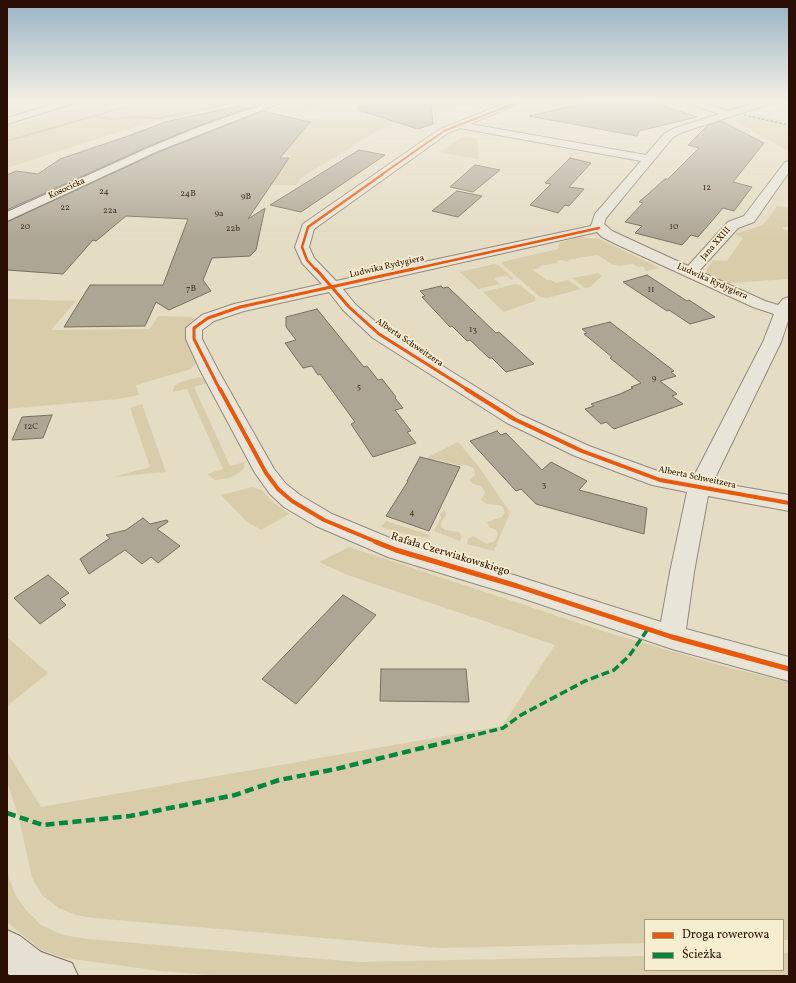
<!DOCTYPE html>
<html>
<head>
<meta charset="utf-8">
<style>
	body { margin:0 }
	#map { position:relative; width:796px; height:983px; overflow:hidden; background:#e4dcc3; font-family:Vollkorn,serif }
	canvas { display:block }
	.frame { position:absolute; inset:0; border:8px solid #2b0f04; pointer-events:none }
	.legend { position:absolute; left:644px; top:919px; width:140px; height:52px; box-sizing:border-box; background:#f7edcf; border:1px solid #a5947e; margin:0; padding:5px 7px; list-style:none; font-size:12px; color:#2b0f04 }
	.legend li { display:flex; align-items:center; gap:8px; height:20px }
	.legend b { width:20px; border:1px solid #a5947e }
</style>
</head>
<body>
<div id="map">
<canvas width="796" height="983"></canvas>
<div class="frame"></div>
<ul class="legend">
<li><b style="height:5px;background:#e8590c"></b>Droga rowerowa</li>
<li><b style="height:5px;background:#00873e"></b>Ścieżka</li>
</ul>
</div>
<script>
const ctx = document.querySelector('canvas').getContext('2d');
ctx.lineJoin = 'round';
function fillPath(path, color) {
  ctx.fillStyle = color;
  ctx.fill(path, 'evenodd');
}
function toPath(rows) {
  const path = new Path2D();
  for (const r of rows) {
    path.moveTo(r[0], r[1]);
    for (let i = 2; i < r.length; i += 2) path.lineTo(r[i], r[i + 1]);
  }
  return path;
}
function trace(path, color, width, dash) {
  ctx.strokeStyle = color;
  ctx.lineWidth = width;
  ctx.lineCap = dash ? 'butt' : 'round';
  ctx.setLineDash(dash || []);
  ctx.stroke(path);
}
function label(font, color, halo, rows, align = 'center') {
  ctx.font = font + ' Vollkorn,serif';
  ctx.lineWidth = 3.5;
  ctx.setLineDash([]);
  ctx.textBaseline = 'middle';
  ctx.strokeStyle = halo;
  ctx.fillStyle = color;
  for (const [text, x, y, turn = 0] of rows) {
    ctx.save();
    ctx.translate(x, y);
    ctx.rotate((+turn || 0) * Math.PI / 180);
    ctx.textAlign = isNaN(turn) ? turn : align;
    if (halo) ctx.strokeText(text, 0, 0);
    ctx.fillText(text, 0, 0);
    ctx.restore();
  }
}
const green = toPath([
	[109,100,259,100,170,119,166,117,7,168,7,127],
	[296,100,321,105,301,112,269,111],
	[512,100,485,110,469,106,448,109,364,109,388,101],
	[748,115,789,121,788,151,733,120],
	[303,118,336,120,409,119,377,131,301,178,296,185,214,184,161,177,112,173,159,152,208,159,286,162,292,155,282,154],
	[463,137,477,138,479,159,438,152],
	[777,206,789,208,789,227,782,227,784,230,789,230,789,279,729,283,707,273,707,269,713,260,727,261,743,238,735,234,763,225],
	[580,237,599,239,660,268,646,271,644,270,645,268,642,266,638,267,633,264,619,266,616,265,613,265,598,255,576,258,576,260,573,259,568,260,569,262,561,260,556,261,558,263,540,266,541,267,533,270,547,280,551,280,556,283,568,280,581,289,547,298,540,297,502,264,502,262,558,249,559,243],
	[494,264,498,265,513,278,512,280,506,276,494,278,500,284,478,289,460,272],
	[598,273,602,276,590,287,585,288,572,278],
	[515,284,520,285,535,297,535,301,504,312,483,292],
	[7,299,76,301,51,330,150,329,158,316,191,317,196,319,185,332,197,361,191,369,136,385,139,395,118,399,7,409],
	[199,377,204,379,207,383,194,387,230,466,245,462,244,468,240,472,230,478,215,480,207,474,223,469,187,389,173,392,174,386,181,382],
	[142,404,166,472,113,477,150,467,130,408],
	[458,442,479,467,510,512,494,551,467,544,468,539,473,536,487,544,495,541,498,534,496,530,489,527,487,522,502,517,505,513,503,507,499,505,487,504,481,500,485,493,484,490,481,486,473,484,469,480,475,475,474,468,466,465,458,465,435,459,432,463,422,460],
	[252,487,262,490,273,502,289,514,261,530,246,521,221,495],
	[444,509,446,515,441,522,441,527,446,530,459,532,462,537,460,541,434,531,441,518,440,515],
	[386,521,430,535,429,538,400,533,381,527],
	[349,547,609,633,726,667,789,682,789,940,783,940,783,920,645,920,645,943,439,948,93,918,76,915,59,908,43,896,32,878,19,818,7,781,7,752,41,807,502,726,555,645,345,574,319,562],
	[7,637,48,673,7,706],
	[7,869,10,881,16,896,26,910,41,925,63,935,88,939,358,962,645,956,645,970,783,970,783,953,789,952,789,976,224,976,160,971,65,958,41,950,7,922]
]);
const stream = toPath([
	[146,100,151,100,98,116,111,118,132,116,161,117,243,100,249,100,161,119,132,118,111,120,94,117,7,142,7,140,146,100]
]);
const building = toPath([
	[598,100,646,100,697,117,639,131,637,136,529,116,598,100],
	[358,105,431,105,433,124,418,129,358,110,358,105],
	[238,106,248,108,198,126,149,146,7,210,7,175,16,171,38,174,60,159,128,136,165,122,238,106],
	[263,111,310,122,280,158,289,158,248,219,265,208,256,250,250,256,212,258,203,280,211,291,169,310,156,302,145,326,64,327,90,285,163,285,188,219,126,216,96,241,93,240,63,274,7,270,7,222,159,152,263,111],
	[721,121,764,143,733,182,752,187,734,211,723,208,698,237,691,235,682,245,635,233,642,226,625,222,643,203,639,202,665,179,668,179,699,148,688,145,708,125,721,121],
	[359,150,385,155,301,212,270,205,359,150],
	[570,158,591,163,569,187,584,189,569,206,565,205,558,213,530,205,551,184,545,183,570,158],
	[475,165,500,170,473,192,450,187,475,165],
	[457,191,482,196,458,217,432,211,457,191],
	[647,275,687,301,689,300,715,317,690,324,669,310,667,311,623,282,647,275],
	[441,286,443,288,448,287,496,333,499,332,534,364,506,372,492,358,489,358,470,340,467,341,452,326,450,327,422,297,425,296,420,291,441,286],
	[317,309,364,367,367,366,378,380,382,379,396,397,395,398,403,408,395,410,411,431,407,432,416,443,373,457,351,424,355,422,320,374,318,375,312,366,303,368,285,343,296,340,286,327,286,317,317,309],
	[610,322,674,371,671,372,676,376,660,381,677,394,672,396,683,404,614,429,606,422,601,424,585,409,594,406,591,404,620,394,633,388,631,387,641,383,610,358,612,357,584,334,587,333,582,329,610,322],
	[52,415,43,438,12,440,22,417,52,415],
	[497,431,501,435,506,433,542,470,551,462,587,481,579,490,647,508,644,534,536,504,521,489,516,491,470,441,497,431],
	[420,457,460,467,429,531,386,516,408,481,407,481,420,457],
	[143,518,150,524,167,520,168,522,157,529,180,546,158,563,151,557,142,564,125,550,89,574,80,559,110,538,106,535,126,530,143,518],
	[48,575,69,593,60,599,66,605,40,624,14,598,48,575],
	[343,595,376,615,296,704,262,679,343,595],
	[381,669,466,669,469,702,380,701,381,669]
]);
const street = toPath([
	[514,100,527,100,470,124,646,155,665,133,675,128,719,114,680,100,694,100,729,111,763,100,777,100,776,102,683,132,673,137,606,218,604,224,612,231,688,266,728,222,744,216,785,162,789,161,789,172,754,222,738,228,699,271,765,301,778,305,783,299,789,297,789,318,781,342,713,482,789,495,789,511,708,496,694,572,686,629,789,657,789,681,672,649,516,596,388,557,316,526,284,507,270,494,255,473,200,370,186,339,186,328,202,315,234,304,322,284,302,263,295,247,303,224,440,129,514,100],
	[460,128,641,161,595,214,591,226,336,281,314,258,309,247,314,229,448,133,460,128],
	[597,232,602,237,618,245,753,307,774,314,763,342,693,478,663,473,589,446,521,415,385,330,355,304,343,289,597,232],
	[329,292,343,310,373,338,507,423,575,456,652,485,687,492,670,572,661,622,517,576,402,543,332,514,300,495,286,484,274,469,218,370,202,339,202,330,214,321,244,311,329,292]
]);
const secondary = toPath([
	[275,100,288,100,158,151,7,221,7,212,150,147,199,127,275,100]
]);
const primary = toPath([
	[7,930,20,936,41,952,72,963,78,976,11,976,7,973,7,930]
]);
const highway = toPath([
	[65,100,79,100,78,102,7,124,7,118,65,100]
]);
const quietFar2 = toPath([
	[744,115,789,125]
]);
const quietFar1 = toPath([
	[467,737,503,728,521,715,585,681,614,670,629,656,648,629]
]);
const quiet = toPath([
	[7,813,43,825,130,816,235,795,279,780,336,769,471,736]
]);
const cyclewayFar4 = toPath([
	[381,175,444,131,523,100]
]);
const cyclewayFar3 = toPath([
	[316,270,307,260,302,247,308,227,383,174],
	[409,270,599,228]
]);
const cyclewayFar2 = toPath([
	[316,269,349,307,379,334,468,390],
	[220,390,194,339,194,328,208,318,240,307,413,269]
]);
const cyclewayFar1 = toPath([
	[220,389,266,473,278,489,292,501,324,520,379,543],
	[466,389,514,419,582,451,660,480,789,503]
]);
const cycleway = toPath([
	[376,542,396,550,517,586,672,637,789,669]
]);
const numberNames = [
	["12",707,188],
	["24",104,192],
	["24B",188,194],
	["9B",246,197],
	["22",65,208],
	["22a",110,211],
	["9a",219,214],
	["20",25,227],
	["10",674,227],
	["22b",233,229],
	["7B",191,289],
	["11",651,290],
	["13",473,330],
	["9",654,379],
	["5",359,387],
	["12C",31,427],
	["3",544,485],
	["4",412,513]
];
const farStreetnames = [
	["Kosocicka",67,189,-25],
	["Jana XXIII",716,244,-49],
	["Ludwika Rydygiera",387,267,-13],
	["Ludwika Rydygiera",712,282,24],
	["Alberta Schweitzera",409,343,34],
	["Alberta Schweitzera",697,478,12]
];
const streetNames = [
	["Rafała Czerwiakowskiego",450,555,17]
];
fillPath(green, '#d9ccab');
fillPath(stream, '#beae8f');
fillPath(building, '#aea695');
trace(building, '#776f61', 1);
trace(street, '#928a7a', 2);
trace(secondary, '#776f61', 2);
trace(primary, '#776f61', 2);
trace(highway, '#776f61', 2);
fillPath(street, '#e9e4d8');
fillPath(secondary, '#e9e4d8');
fillPath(primary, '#e5e0d2');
fillPath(highway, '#e5e0d2');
trace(quietFar2, '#00873e', 1.5, [3, 1.5]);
trace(quietFar1, '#00873e', 3.5, [8, 3.5]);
trace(quiet, '#00873e', 4.5, [9, 4.5]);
trace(cyclewayFar4, '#e8590c', 2);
trace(cyclewayFar3, '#e8590c', 2.5);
trace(cyclewayFar2, '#e8590c', 3);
trace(cyclewayFar1, '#e8590c', 4);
trace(cycleway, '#e8590c', 5);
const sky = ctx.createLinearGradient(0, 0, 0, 238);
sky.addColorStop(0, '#97b2c4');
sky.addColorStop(0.42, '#f3efe4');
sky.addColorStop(1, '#f3efe400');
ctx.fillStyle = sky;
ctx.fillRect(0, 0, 796, 238);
label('9px', '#4c3528', null, numberNames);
label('9px', '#2b0f04', '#f7edcf', farStreetnames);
label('11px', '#2b0f04', '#f7edcf', streetNames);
</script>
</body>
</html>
